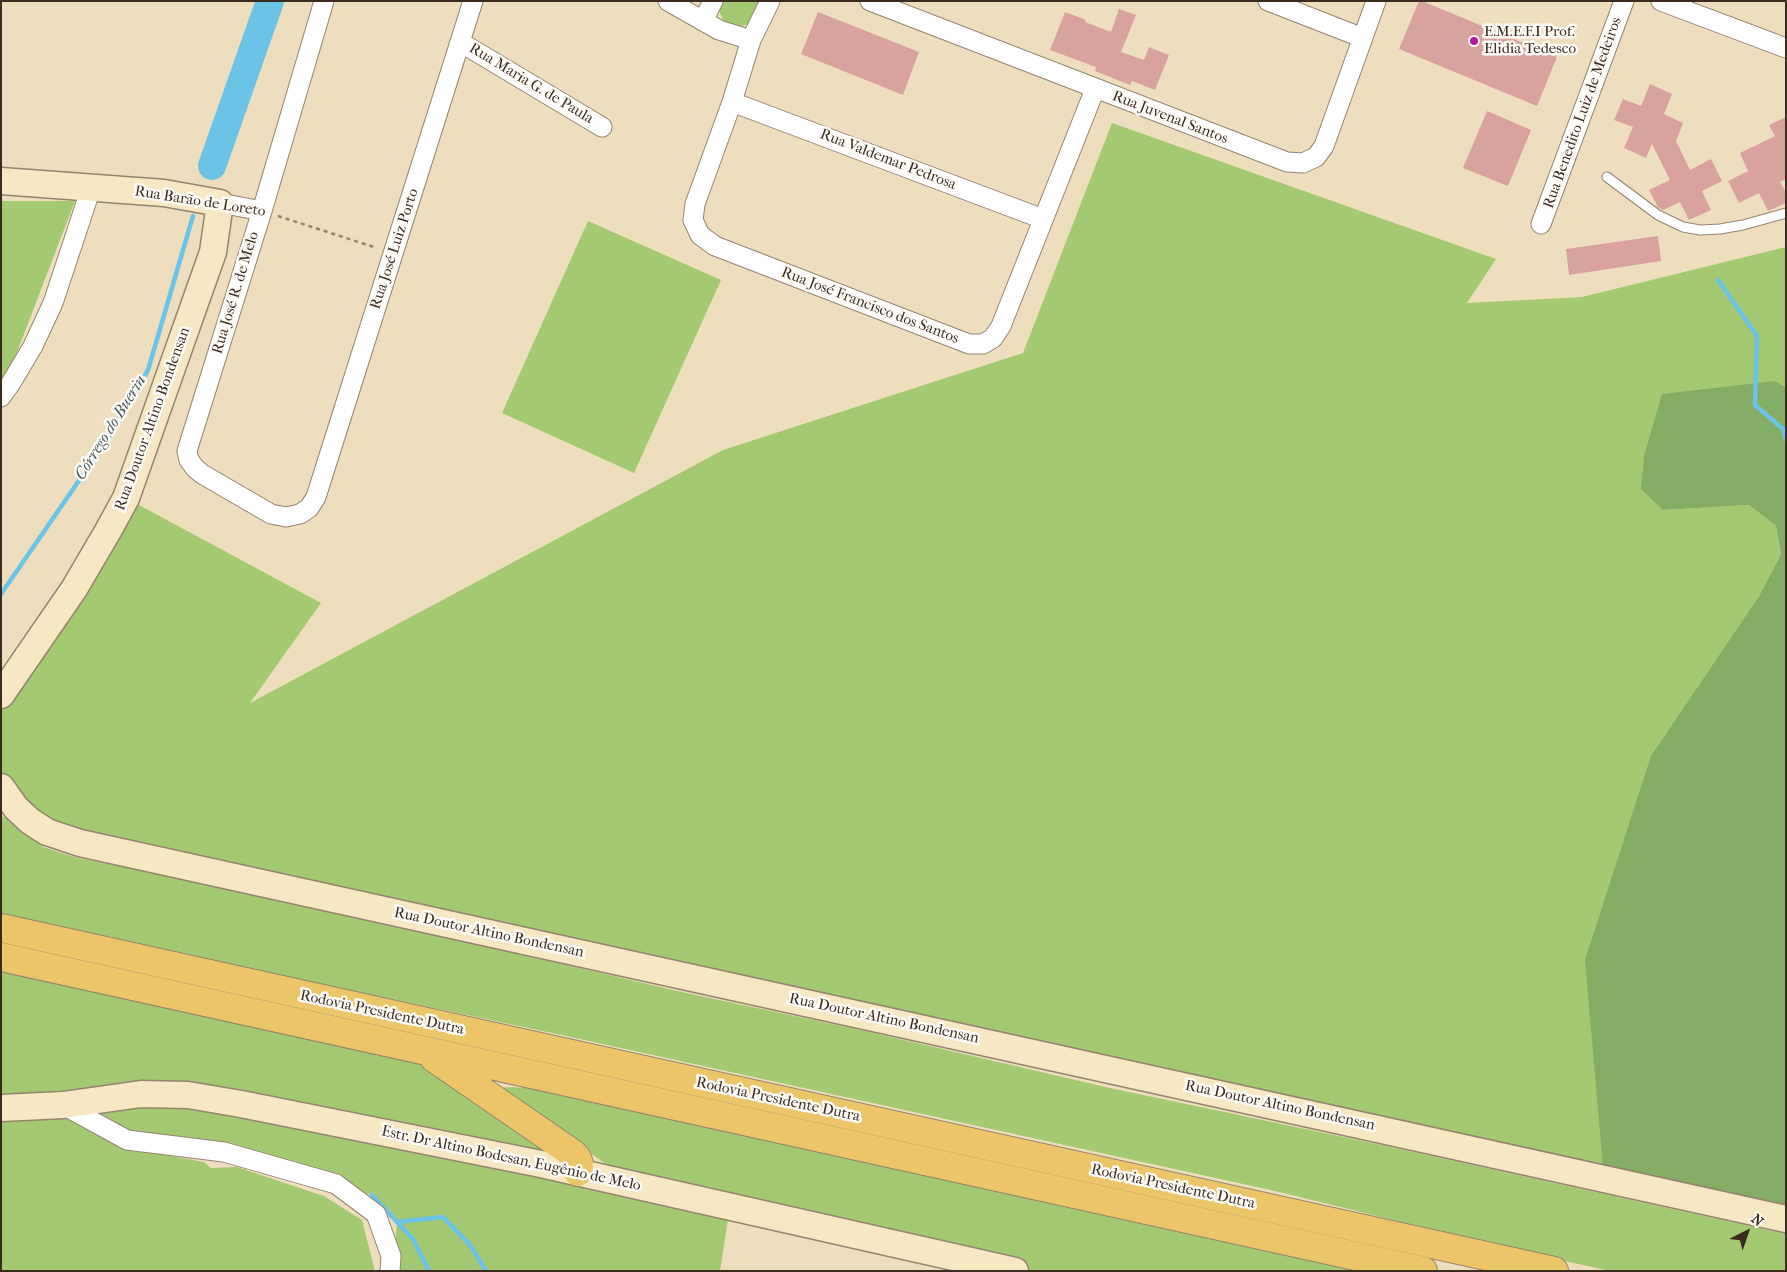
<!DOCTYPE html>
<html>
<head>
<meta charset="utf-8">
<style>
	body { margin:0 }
	#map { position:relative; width:1787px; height:1272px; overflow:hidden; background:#eedebd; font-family:"IM FELL French Canon",serif }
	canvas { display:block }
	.frame { position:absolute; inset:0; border:2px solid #3b2a1e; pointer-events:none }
	.north { position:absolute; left:1722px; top:1207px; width:50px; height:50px; -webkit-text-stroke:4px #fdfcf7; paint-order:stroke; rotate:41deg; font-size:14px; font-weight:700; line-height:20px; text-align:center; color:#3b2a1e }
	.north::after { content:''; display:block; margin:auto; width:18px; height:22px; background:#3b2a1e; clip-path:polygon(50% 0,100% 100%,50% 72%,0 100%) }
</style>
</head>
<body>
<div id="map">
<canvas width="1787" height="1272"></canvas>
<div class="frame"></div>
<div class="north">N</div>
</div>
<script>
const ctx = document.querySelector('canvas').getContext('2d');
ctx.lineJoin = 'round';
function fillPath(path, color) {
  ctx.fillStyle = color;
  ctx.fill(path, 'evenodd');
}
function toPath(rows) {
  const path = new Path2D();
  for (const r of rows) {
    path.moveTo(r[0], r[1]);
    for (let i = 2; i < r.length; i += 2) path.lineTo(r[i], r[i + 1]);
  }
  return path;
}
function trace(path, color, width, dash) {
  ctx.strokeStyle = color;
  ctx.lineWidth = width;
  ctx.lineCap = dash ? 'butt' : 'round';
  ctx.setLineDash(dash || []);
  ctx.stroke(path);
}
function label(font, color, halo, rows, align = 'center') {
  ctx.font = font + ' "IM FELL French Canon",serif';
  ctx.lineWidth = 5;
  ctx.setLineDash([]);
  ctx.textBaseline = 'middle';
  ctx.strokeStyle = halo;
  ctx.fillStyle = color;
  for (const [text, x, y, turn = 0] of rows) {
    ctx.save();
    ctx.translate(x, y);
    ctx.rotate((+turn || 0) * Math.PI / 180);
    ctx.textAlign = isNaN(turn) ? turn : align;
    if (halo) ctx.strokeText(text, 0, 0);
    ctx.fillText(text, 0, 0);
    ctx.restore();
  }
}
const green = toPath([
	[720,1,760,1,751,23,740,27,728,24,723,20,719,10],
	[1112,123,1496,259,1467,303,1582,297,1786,247,1786,387,1775,381,1663,510,1749,505,1776,526,1781,554,1758,598,1604,1179,80,843,1,787,1,695,126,498,321,603,250,703,723,450,1023,353],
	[1,201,75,201,14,360,1,382],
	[588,221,721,280,634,473,502,413],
	[1,815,43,847,78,858,266,894,677,991,865,1031,1110,1088,1391,1147,1786,1234,1786,1271,1611,1271,1545,1257,1275,1191,566,1036,1,916],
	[1,957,423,1050,572,1153,637,1185,494,1088,513,1087,635,1097,1423,1271,1015,1271,730,1207,720,1271,392,1271,397,1222,372,1195,336,1184,158,1145,159,1154,204,1162,211,1168,237,1167,324,1196,362,1220,375,1271,1,1271]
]);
const forest = toPath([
	[1775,381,1786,387,1786,1219,1604,1179,1585,960,1651,756,1758,598,1781,554,1776,526,1749,505,1663,510,1641,489,1644,456,1662,394]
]);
const stream = toPath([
	[1718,280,1757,336,1755,405,1783,429,1786,440],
	[1,594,111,434,148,370,193,216],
	[372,1195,413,1239,429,1271],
	[397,1222,443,1217,470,1245,486,1271]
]);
const river = toPath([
	[212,166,270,1]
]);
const building = toPath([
	[1419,1,1422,1,1557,57,1537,106,1399,49],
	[1119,9,1136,15,1121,52,1144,60,1149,47,1169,55,1155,90,1132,81,1130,85,1095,71,1096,67,1050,50,1065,12,1086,20,1085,22,1111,32],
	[818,12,919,52,903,95,801,54],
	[1650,84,1672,94,1664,114,1683,123,1676,141,1690,170,1711,159,1722,181,1702,191,1711,210,1689,220,1680,202,1663,210,1658,207,1649,190,1670,180,1652,144,1646,158,1624,148,1633,127,1614,120,1623,99,1641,106],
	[1487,111,1531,130,1508,186,1463,168],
	[1786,117,1786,179,1780,182,1786,193,1786,203,1768,211,1759,193,1739,203,1728,181,1748,171,1740,153,1775,136,1769,125],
	[1658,236,1661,261,1569,275,1566,249]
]);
const path = toPath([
	[278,216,377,248]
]);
const lane = toPath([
	[1607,177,1658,215,1683,227,1700,230,1720,229,1743,225,1786,213]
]);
const street = toPath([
	[324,1,262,211,187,451,189,460,195,468,202,474,271,514,286,517,300,514,309,508,316,497,473,1],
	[668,1,719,30,751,40],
	[770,1,751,40,732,102,695,204,693,220,700,235,715,246,969,344,983,344,993,338,1001,326,1095,89],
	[870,1,1287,162,1303,163,1316,157,1324,146,1376,1],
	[1268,1,1363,38],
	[1661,1,1786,48],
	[703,21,713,1],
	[460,42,602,127],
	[732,102,1043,219],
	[220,203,262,211],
	[1541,224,1624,1],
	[1,397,11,383,33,346,53,303,91,188],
	[63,1105,127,1140,224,1152,336,1184,376,1214,391,1256,390,1271]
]);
const secondary = toPath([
	[1,181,164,193,220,203,213,252,126,498,108,531,74,589,1,695],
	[1,787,16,808,30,821,47,832,80,843,1786,1219],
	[1,1108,63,1105,141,1094,188,1095,241,1104,541,1164,1015,1271]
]);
const highway = toPath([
	[1,928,1554,1271],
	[1,957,1423,1271],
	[434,1058,572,1153,577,1158,579,1164,578,1172]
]);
const markers = [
	[1474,41,5,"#b5179e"]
];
const poiNames = [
	["E.M.E.F.I Prof.",1484,32],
	["Elidia Tedesco",1484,49]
];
const streetNames = [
	["Rua Maria G. de Paula",531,84,31],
	["Rua Benedito Luiz de Medeiros",1583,113,-70],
	["Rua Juvenal Santos",1170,118,21],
	["Rua Valdemar Pedrosa",888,160,21],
	["Rua Barão de Loreto",200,202,9],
	["Rua José Luiz Porto",395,249,-72],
	["Rua José R. de Melo",236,293,-73],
	["Rua José Francisco dos Santos",870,306,21],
	["Rua Doutor Altino Bondensan",153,419,-70],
	["Rua Doutor Altino Bondensan",489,933,12],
	["Rodovia Presidente Dutra",382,1013,12],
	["Rua Doutor Altino Bondensan",884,1019,12],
	["Rodovia Presidente Dutra",778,1100,12],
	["Rua Doutor Altino Bondensan",1280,1106,12],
	["Estr. Dr Altino Bodesan, Eugênio de Melo",511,1159,12],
	["Rodovia Presidente Dutra",1173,1187,12]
];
const waterNames = [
	["Córrego do Buerin",111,428,-58]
];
fillPath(green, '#a4c973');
fillPath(forest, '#83ad65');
trace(stream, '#6bc3e8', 4.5);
trace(river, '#6bc3e8', 28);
fillPath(building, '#d8a39d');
trace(lane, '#94846e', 11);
trace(street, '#94846e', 21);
trace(secondary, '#94846e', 29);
trace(highway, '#94846e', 30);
trace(path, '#94846e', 2.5, [4, 4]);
trace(lane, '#fff', 9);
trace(street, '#fff', 19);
trace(secondary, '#f7e8c3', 26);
trace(highway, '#ecc569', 28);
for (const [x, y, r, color] of markers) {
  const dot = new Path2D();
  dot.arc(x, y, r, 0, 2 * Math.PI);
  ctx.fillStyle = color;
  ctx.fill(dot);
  trace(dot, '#fdfcf7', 2);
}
label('15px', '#3b2a1e', '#fdfcf7', poiNames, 'left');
label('15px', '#3b2a1e', '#fdfcf7', streetNames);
label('italic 16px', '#49585b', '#fdfcf7', waterNames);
</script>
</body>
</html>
